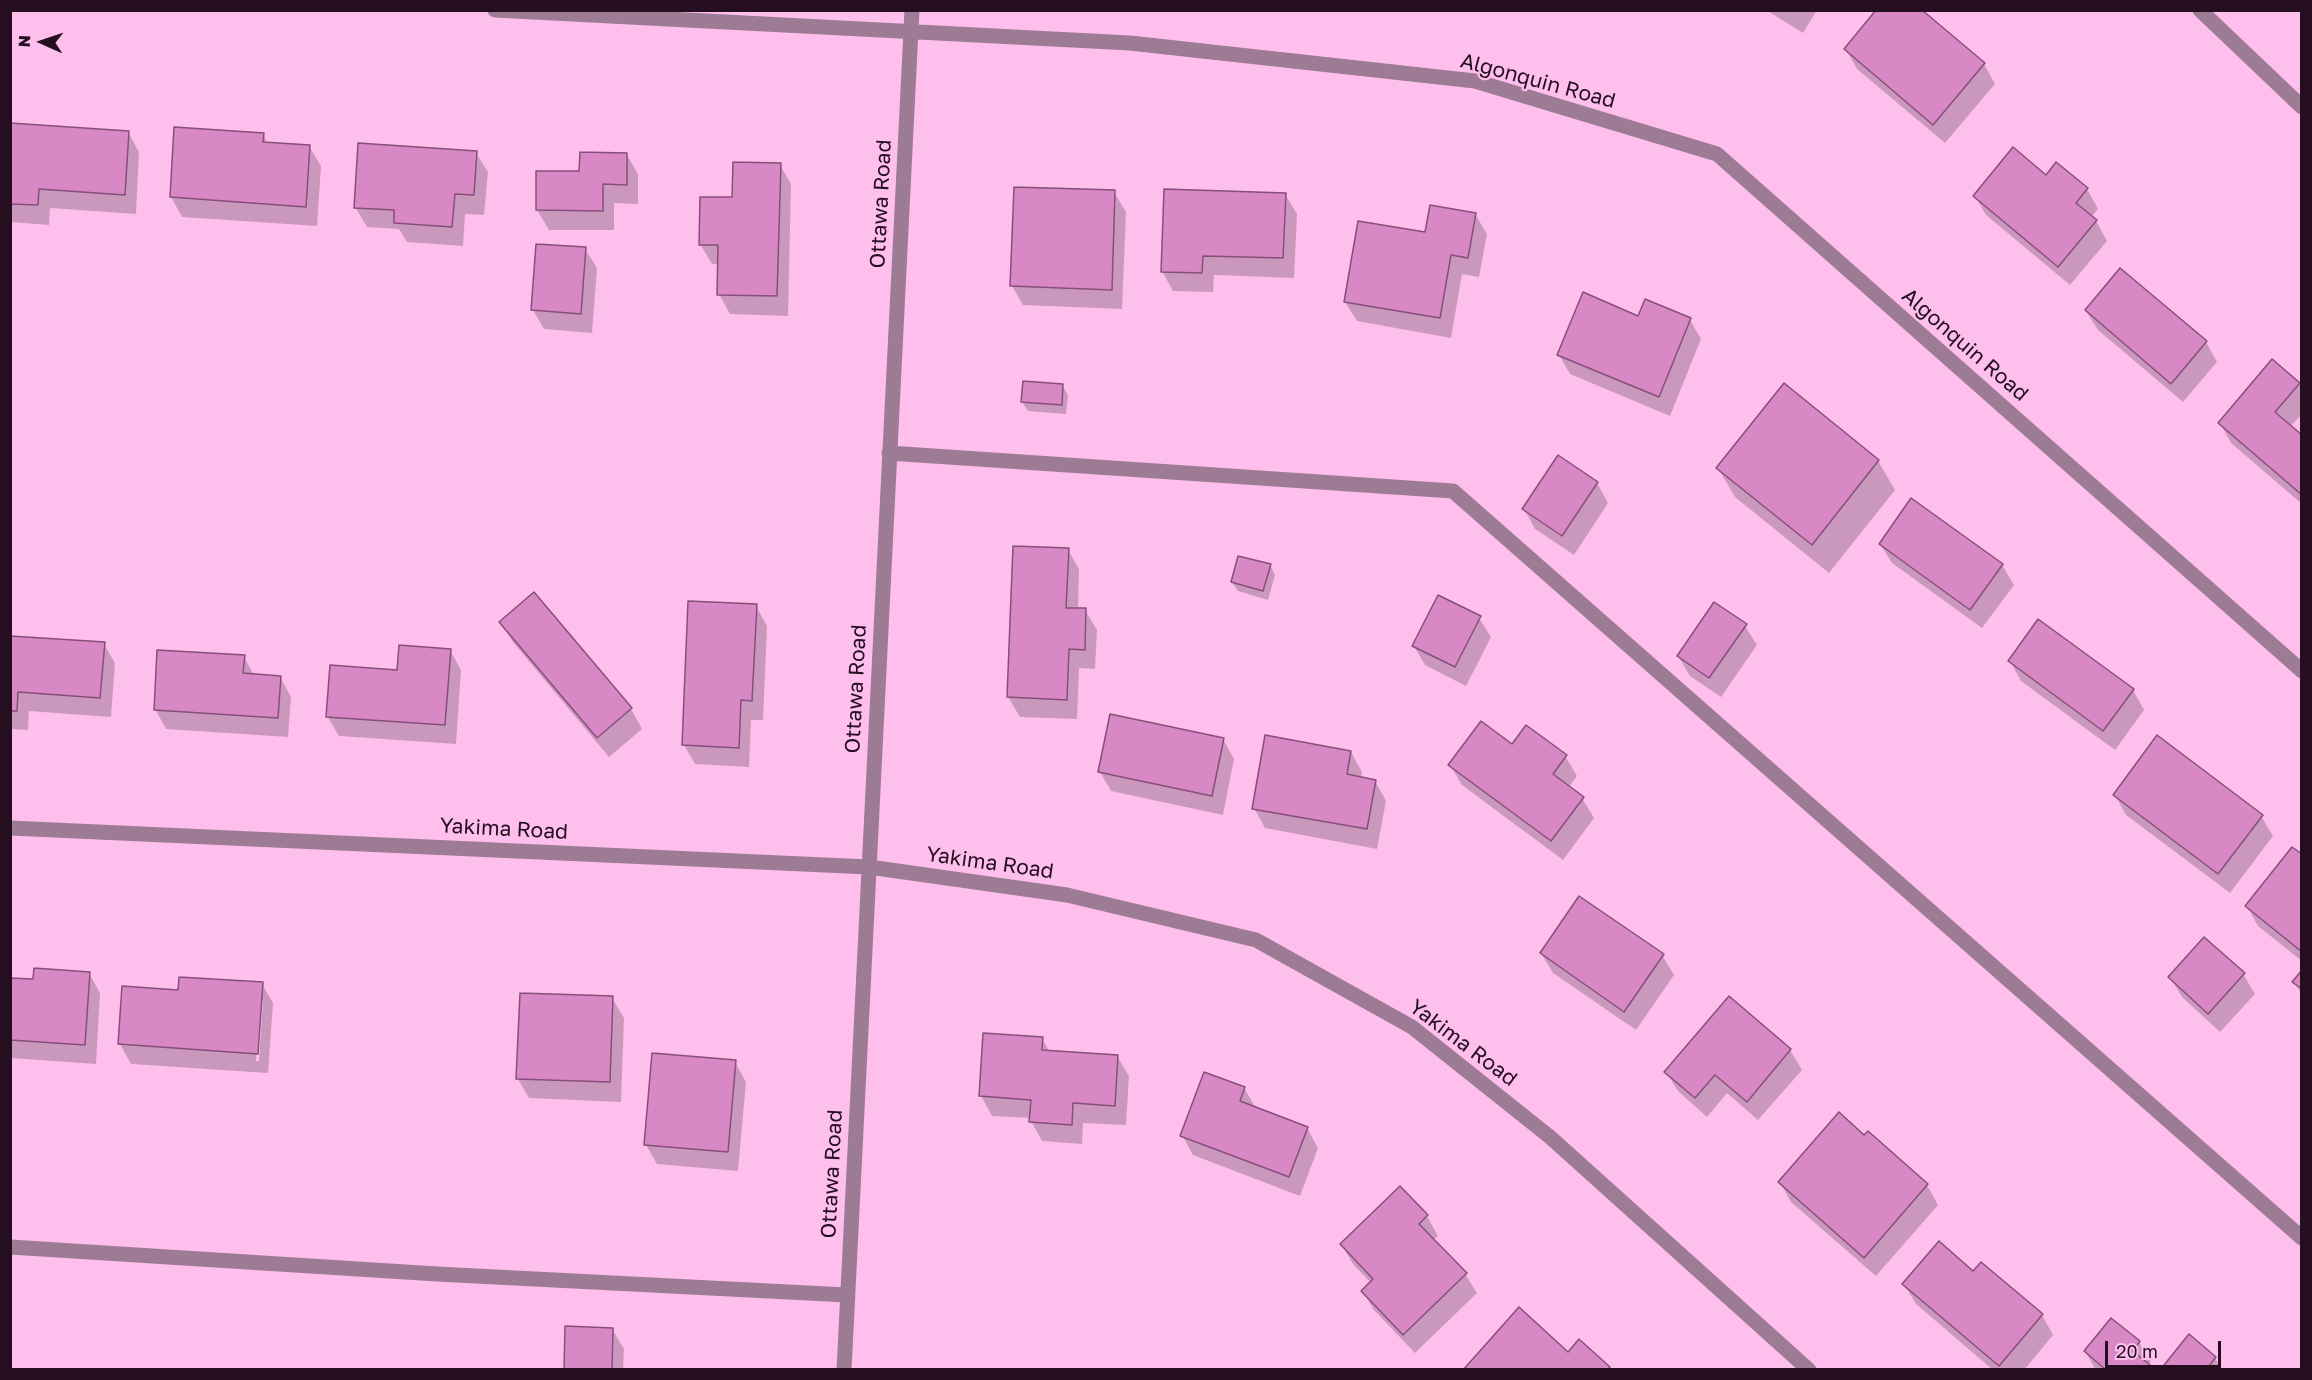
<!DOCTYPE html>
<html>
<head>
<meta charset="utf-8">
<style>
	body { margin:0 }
	#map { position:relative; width:2312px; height:1380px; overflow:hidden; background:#febfed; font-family:"Golos Text",sans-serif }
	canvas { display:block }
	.frame { position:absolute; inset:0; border:12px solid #240e1f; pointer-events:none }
	.north { position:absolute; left:12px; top:12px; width:60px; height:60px; -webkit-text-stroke:4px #febfed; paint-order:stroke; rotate:273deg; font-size:16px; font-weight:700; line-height:24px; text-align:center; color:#240e1f }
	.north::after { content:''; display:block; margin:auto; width:21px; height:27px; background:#240e1f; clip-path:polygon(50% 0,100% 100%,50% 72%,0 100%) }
	.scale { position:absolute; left:2105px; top:1341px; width:116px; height:27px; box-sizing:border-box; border:3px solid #240e1f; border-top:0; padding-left:8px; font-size:18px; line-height:21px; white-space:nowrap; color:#240e1f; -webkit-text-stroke:4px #febfed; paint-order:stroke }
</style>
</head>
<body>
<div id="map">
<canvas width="2312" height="1380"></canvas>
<div class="frame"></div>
<div class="north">N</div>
<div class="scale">20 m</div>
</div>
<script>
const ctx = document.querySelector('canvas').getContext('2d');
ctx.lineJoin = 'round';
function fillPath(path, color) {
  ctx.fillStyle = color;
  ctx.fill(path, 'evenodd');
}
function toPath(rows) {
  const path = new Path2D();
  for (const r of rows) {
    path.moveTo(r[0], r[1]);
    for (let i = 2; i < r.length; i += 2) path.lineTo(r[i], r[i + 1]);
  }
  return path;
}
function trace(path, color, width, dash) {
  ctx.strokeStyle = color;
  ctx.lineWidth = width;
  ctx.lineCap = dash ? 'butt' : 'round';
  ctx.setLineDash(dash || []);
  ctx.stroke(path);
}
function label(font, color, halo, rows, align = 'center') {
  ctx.font = font + ' "Golos Text",sans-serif';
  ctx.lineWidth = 4.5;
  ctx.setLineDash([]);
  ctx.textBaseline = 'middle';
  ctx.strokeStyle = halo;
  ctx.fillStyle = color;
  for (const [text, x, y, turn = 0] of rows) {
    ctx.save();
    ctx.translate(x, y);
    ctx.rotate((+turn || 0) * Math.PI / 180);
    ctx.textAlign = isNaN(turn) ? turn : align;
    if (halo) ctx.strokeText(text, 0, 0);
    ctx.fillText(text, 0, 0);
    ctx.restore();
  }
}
const shadow = toPath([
	[1766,10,1817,10,1803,33],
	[1920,10,1984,64,1995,84,1945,143,1857,69,1846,49],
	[10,125,128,132,139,152,136,214,50,208,49,225,10,222],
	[263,134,268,144,309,146,321,166,317,226,182,217,171,197],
	[476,153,488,172,484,215,465,214,463,246,407,242,399,229,367,227,355,207],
	[627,155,638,174,638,204,614,203,614,230,549,230,537,210,581,173],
	[780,165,791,184,788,316,730,314,719,294,719,264,712,264,700,244,733,199],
	[2046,177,2087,189,2098,209,2091,217,2096,221,2107,241,2070,285,1986,215,1975,196],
	[1114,192,1126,212,1122,309,1023,305,1012,286],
	[1285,194,1297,214,1294,278,1214,275,1213,292,1173,291,1162,271],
	[1475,214,1487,234,1479,277,1462,274,1451,338,1357,321,1345,302,1427,234],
	[585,249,597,268,592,333,544,329,533,310],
	[2086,311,2206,342,2217,362,2183,402,2098,330],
	[1690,320,1701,339,1670,416,1570,374,1559,355],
	[2299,384,2302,389,2302,414,2290,427,2302,437,2302,504,2231,443,2220,423],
	[1062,385,1068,395,1066,414,1028,411,1022,402],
	[1878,461,1895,490,1829,573,1735,497,1718,468],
	[1597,483,1608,503,1574,555,1535,529,1524,509],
	[1911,500,2002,565,2014,585,1982,628,1892,563,1880,544],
	[1068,550,1079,569,1078,610,1085,610,1097,630,1095,669,1079,668,1077,719,1020,717,1008,697],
	[1270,565,1275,575,1268,600,1238,591,1232,582],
	[534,594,631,709,642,729,609,757,512,641,501,622],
	[756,606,767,626,763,720,751,720,749,767,695,764,684,745],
	[1479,618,1491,637,1466,686,1425,665,1414,646],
	[1745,626,1757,645,1721,697,1690,676,1678,656],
	[10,637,104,644,115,663,111,717,29,711,28,730,10,729],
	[450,650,461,670,456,744,339,736,327,716],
	[244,657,254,675,280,677,291,697,288,737,166,729,155,709],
	[2010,661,2133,690,2144,710,2115,750,2021,681],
	[1223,739,1234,759,1223,815,1111,791,1100,772],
	[1513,746,1565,756,1577,776,1568,788,1582,798,1594,818,1563,860,1462,785,1450,765],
	[1351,752,1362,772,1361,778,1375,781,1386,801,1377,849,1265,828,1254,808],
	[2115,795,2261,816,2273,836,2230,893,2126,815],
	[2302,856,2302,961,2258,926,2247,906],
	[1541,953,1662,955,1674,975,1636,1030,1553,973],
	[2302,972,2302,995,2294,982],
	[89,973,100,993,96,1064,10,1058,10,979,35,981],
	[2243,974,2255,994,2220,1032,2182,997,2170,977],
	[262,984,273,1003,268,1073,131,1064,120,1044,180,992],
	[260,1001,263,1001,259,1061,256,1061],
	[612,998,624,1018,621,1102,529,1098,518,1079],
	[1729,998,1790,1050,1802,1070,1758,1120,1727,1093,1707,1117,1678,1091,1666,1072],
	[1042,1039,1050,1052,1117,1056,1129,1076,1126,1125,1083,1123,1082,1144,1042,1141,1031,1121,1031,1118,992,1116,981,1096],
	[735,1062,746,1082,738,1171,657,1164,646,1145],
	[1244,1088,1256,1108,1307,1128,1318,1148,1300,1196,1193,1155,1182,1135],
	[1868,1133,1927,1185,1938,1205,1876,1276,1791,1202,1780,1182],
	[1427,1216,1438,1236,1433,1240,1465,1274,1477,1293,1415,1353,1374,1310,1363,1291,1371,1283,1353,1264,1342,1245],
	[1974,1273,2042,1315,2053,1335,2024,1370,1993,1370,1916,1304,1904,1284],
	[2111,1320,2139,1342,2151,1362,2148,1365,2154,1370,2096,1370,2085,1351],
	[612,1329,624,1349,623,1370,566,1370],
	[2215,1358,2222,1370,2162,1370]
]);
const building = toPath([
	[1876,10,1922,10,1985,63,1933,125,1844,49,1876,10],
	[10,123,129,131,125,195,39,189,38,205,10,204,10,123],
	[174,127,264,133,263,142,310,145,306,207,170,197,174,127],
	[358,143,477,151,474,195,455,194,452,227,394,223,394,210,354,208,358,143],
	[2013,147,2046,175,2056,162,2088,188,2076,203,2097,220,2058,267,1973,196,2013,147],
	[580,152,627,153,627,185,603,184,603,211,536,210,536,171,579,171,580,152],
	[733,162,781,163,777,296,717,295,718,245,699,245,700,197,732,197,733,162],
	[1014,187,1115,190,1112,290,1010,286,1014,187],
	[1164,189,1286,193,1283,258,1203,256,1202,273,1161,272,1164,189],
	[1430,205,1476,213,1468,258,1451,255,1440,318,1344,302,1358,221,1425,232,1430,205],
	[536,244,586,247,581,314,531,310,536,244],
	[2120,268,2207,341,2171,384,2085,310,2120,268],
	[1583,292,1638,316,1645,299,1691,318,1659,397,1557,355,1583,292],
	[2272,359,2300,383,2275,412,2302,435,2302,495,2218,423,2272,359],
	[1023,381,1063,384,1062,405,1021,402,1023,381],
	[1784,383,1879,460,1812,545,1716,468,1784,383],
	[1558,455,1598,482,1562,536,1522,509,1558,455],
	[1911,498,2003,564,1970,610,1879,544,1911,498],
	[1013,546,1069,548,1066,608,1086,608,1085,650,1069,649,1067,700,1007,697,1013,546],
	[1238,556,1271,564,1263,591,1231,582,1238,556],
	[534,592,632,708,597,738,499,622,534,592],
	[1438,595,1481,616,1455,667,1412,646,1438,595],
	[688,601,757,604,752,701,741,700,739,748,682,745,688,601],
	[1714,602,1747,624,1709,678,1677,656,1714,602],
	[2038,619,2134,689,2103,731,2008,661,2038,619],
	[10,636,105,642,100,698,18,692,17,711,10,711,10,636],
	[399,645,451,649,445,725,326,717,330,665,397,670,399,645],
	[157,650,245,655,243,673,281,676,278,718,154,710,157,650],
	[1110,714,1224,738,1212,796,1098,772,1110,714],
	[1481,721,1512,744,1526,725,1567,755,1553,774,1584,797,1551,841,1448,765,1481,721],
	[1265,735,1351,751,1347,774,1376,780,1367,829,1252,809,1265,735],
	[2157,735,2263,815,2218,874,2113,795,2157,735],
	[2292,847,2302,854,2302,952,2245,906,2292,847],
	[1579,896,1664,954,1624,1012,1540,953,1579,896],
	[2204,937,2245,973,2208,1014,2168,977,2204,937],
	[34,968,90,972,85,1045,10,1040,10,978,33,979,34,968],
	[2302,970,2302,989,2292,982,2302,970],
	[179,977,263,982,258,1054,118,1044,122,986,178,990,179,977],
	[520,993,613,996,610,1082,516,1079,520,993],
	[1729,996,1791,1049,1747,1102,1715,1075,1695,1098,1664,1072,1729,996],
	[983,1033,1043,1037,1042,1050,1118,1055,1115,1106,1073,1103,1072,1125,1029,1122,1031,1100,979,1096,983,1033],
	[652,1053,736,1060,728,1152,644,1145,652,1053],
	[1204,1072,1245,1087,1240,1101,1308,1127,1289,1177,1180,1136,1204,1072],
	[1839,1112,1864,1135,1868,1131,1928,1184,1864,1258,1778,1182,1839,1112],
	[1400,1186,1428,1215,1419,1224,1467,1273,1403,1335,1361,1291,1373,1279,1340,1244,1400,1186],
	[1939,1241,1973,1271,1981,1262,2043,1314,1999,1366,1902,1284,1939,1241],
	[1519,1307,1568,1352,1579,1339,1610,1367,1607,1370,1463,1370,1519,1307],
	[2111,1318,2140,1341,2133,1351,2156,1370,2106,1370,2084,1351,2111,1318],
	[565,1326,613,1328,612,1370,564,1370,565,1326],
	[2189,1334,2216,1357,2206,1370,2160,1370,2189,1334]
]);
const minor = toPath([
	[495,10,1130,43,1475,81,1717,154,2302,671],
	[2200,10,2302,107],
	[889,453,1453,491,2302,1238],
	[10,828,869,867,1067,895,1256,940,1412,1027,1550,1137,1809,1370],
	[10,1247,437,1274,847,1295],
	[844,1370,912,10]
]);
const streetNames = [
	["Algonquin Road",1538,81,15],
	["Ottawa Road",881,204,-87],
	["Algonquin Road",1965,345,41],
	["Ottawa Road",856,689,-87],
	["Yakima Road",504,829,3],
	["Yakima Road",990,863,8],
	["Yakima Road",1463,1043,37],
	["Ottawa Road",832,1174,-87]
];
fillPath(shadow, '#0003');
fillPath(building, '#d888c5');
trace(building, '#864f79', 1.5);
trace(minor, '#9e7b95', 15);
label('21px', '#240e1f', '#febfed', streetNames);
</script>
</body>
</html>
